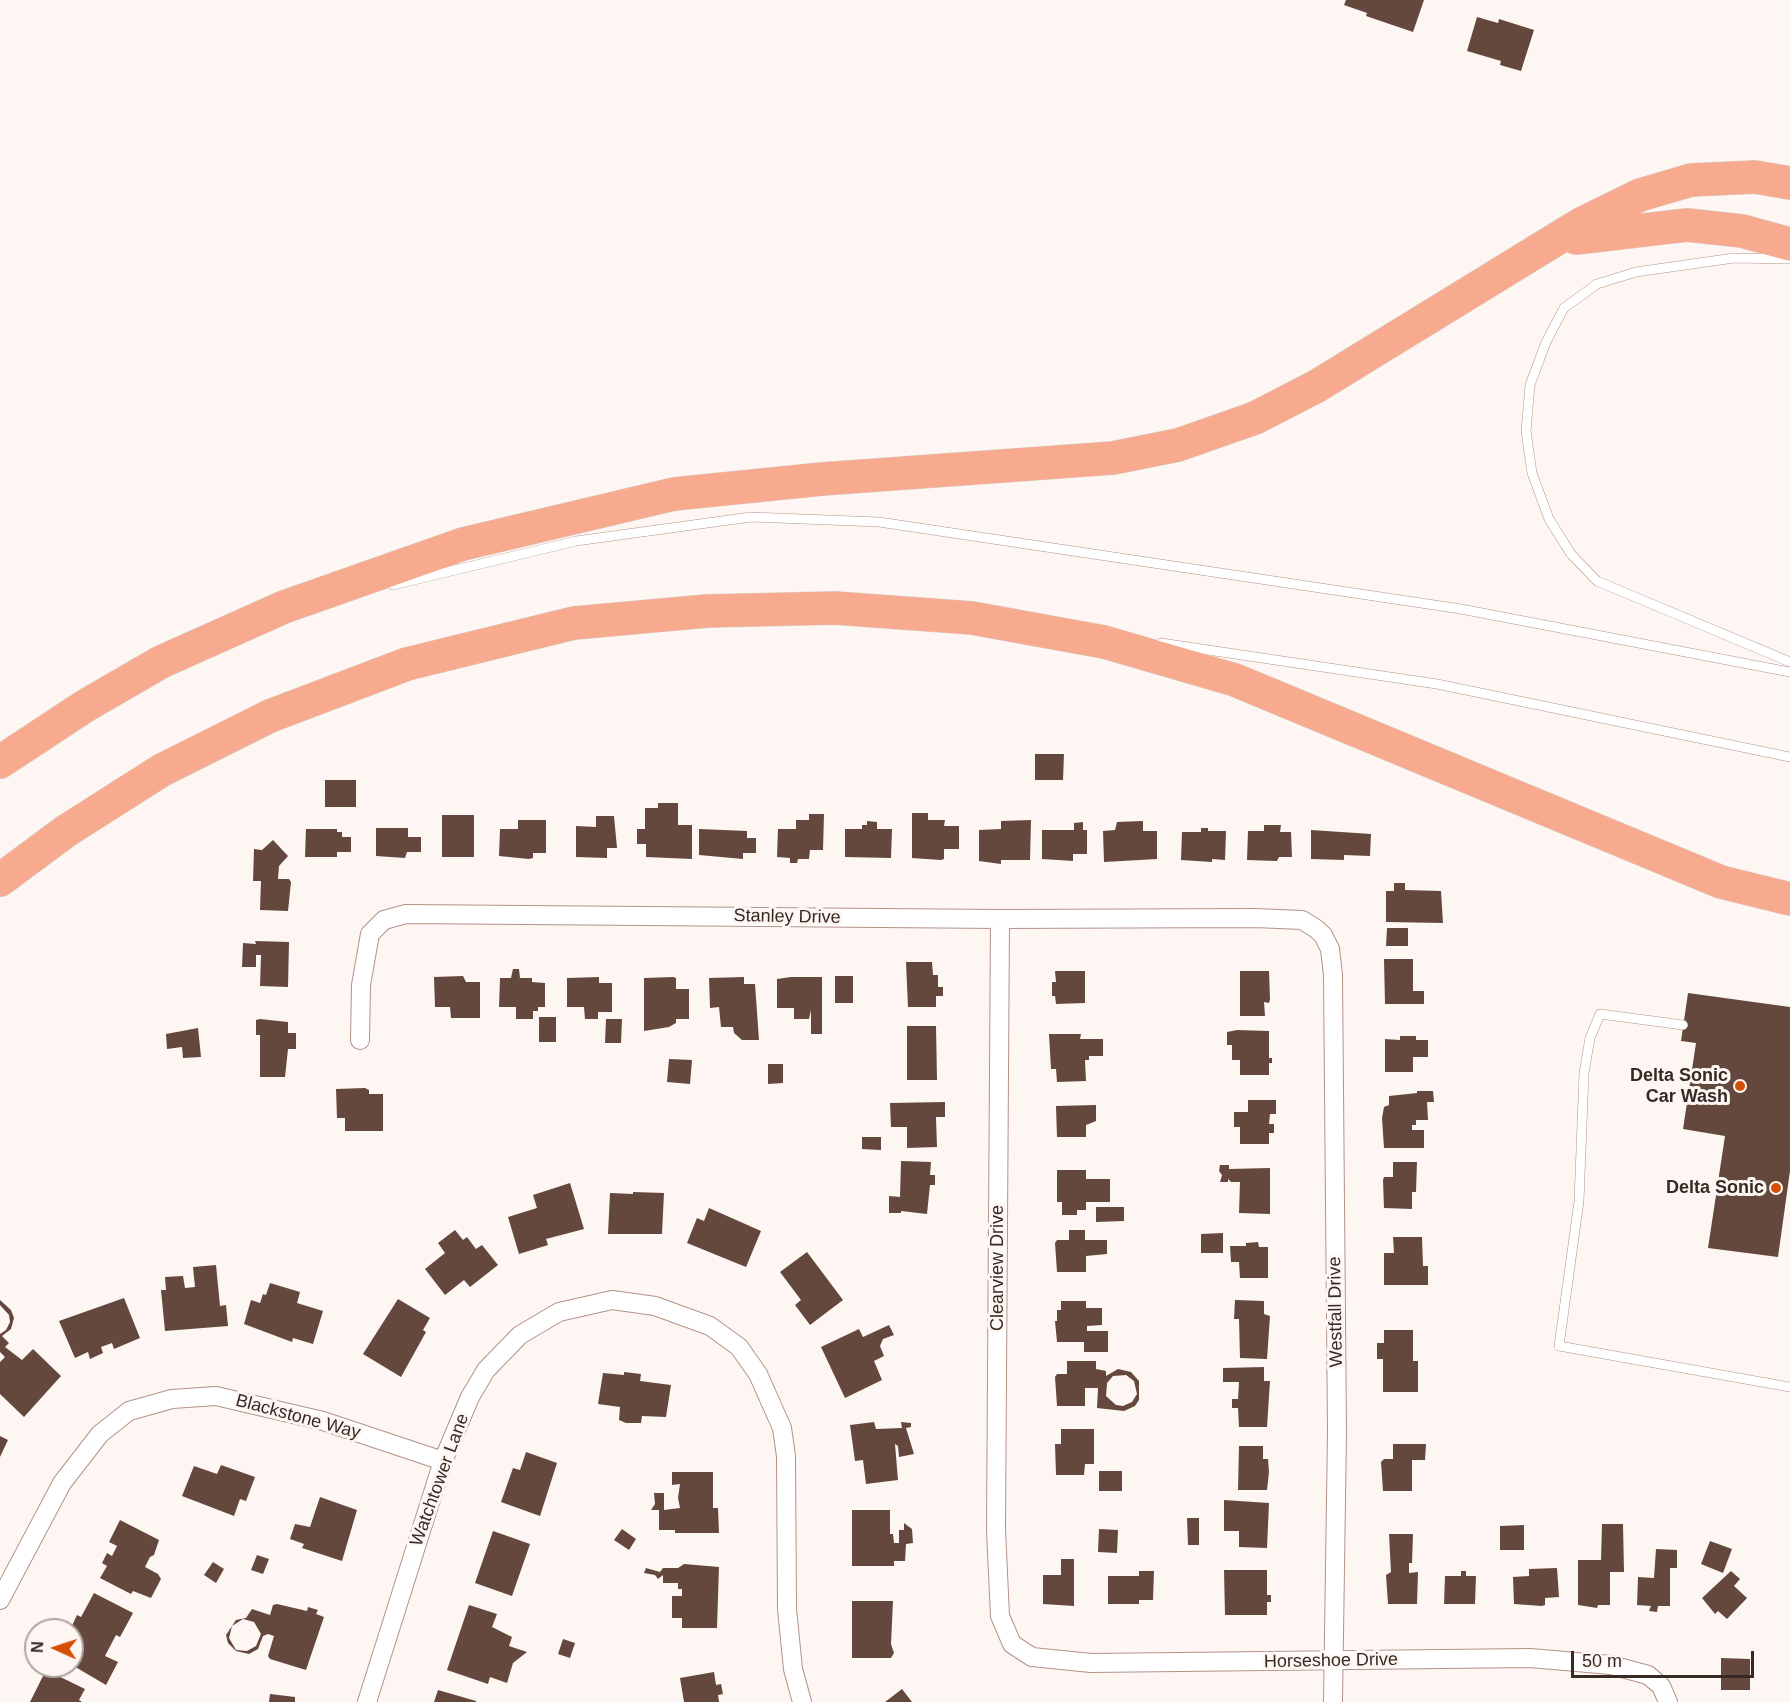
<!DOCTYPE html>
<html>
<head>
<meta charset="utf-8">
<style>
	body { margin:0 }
	#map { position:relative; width:1790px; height:1702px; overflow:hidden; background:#fdf6f3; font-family:Arial,sans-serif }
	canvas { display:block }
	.north { position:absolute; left:24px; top:1618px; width:60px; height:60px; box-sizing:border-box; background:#fdf6f3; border:2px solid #aea4a1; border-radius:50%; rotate:273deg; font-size:16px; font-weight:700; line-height:24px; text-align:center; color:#372a25 }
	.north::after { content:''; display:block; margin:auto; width:21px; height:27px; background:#d34f04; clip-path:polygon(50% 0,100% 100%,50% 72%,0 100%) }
	.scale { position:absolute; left:1571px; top:1651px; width:183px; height:27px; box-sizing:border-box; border:3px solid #372a25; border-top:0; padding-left:8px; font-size:18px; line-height:21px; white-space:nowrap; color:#372a25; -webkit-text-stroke:4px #fdf6f3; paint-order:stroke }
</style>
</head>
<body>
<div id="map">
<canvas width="1790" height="1702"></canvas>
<div class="north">N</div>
<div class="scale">50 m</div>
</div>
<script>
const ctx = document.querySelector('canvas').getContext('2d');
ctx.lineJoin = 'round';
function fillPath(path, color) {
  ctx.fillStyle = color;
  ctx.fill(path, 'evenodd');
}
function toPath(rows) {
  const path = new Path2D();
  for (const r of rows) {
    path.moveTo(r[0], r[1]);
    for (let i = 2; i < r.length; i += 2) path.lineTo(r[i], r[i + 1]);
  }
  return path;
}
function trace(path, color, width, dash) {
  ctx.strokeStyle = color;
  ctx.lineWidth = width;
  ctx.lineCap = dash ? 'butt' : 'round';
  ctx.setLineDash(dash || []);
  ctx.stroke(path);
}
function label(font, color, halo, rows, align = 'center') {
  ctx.font = font + ' Arial,sans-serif';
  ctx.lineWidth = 6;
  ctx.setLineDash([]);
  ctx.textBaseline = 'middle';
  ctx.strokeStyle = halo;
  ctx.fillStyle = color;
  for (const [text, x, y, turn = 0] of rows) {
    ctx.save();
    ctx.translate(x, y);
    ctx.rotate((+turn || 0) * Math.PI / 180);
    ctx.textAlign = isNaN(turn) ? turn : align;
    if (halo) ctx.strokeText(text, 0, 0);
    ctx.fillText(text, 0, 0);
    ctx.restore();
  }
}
const building = toPath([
	[1346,0,1424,0,1413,32,1366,16,1367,13,1344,5],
	[1477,17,1498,23,1499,19,1534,30,1521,71,1500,65,1501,61,1467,51],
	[1035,754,1064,754,1063,780,1035,780],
	[325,780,356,780,356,807,325,807],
	[658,803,678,803,678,825,692,825,692,859,646,857,646,844,637,844,637,829,645,829,645,808,658,808],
	[912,813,928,813,928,820,945,820,944,826,959,826,959,849,944,849,944,859,941,860,912,858],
	[809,814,824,814,823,850,810,850,809,859,798,859,797,863,790,863,790,858,777,857,778,829,796,829,796,820,809,820],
	[442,815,474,815,474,857,442,857],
	[596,816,614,816,617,848,607,848,607,858,576,857,576,826,596,827],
	[518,820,546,820,546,853,533,853,533,858,529,859,499,856,500,829,518,829],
	[1031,820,1030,860,1001,860,1001,864,979,861,979,830,1001,829,1001,821],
	[867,821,877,822,877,829,892,829,891,858,845,857,845,829,862,829,862,825,867,825],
	[1143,821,1143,831,1157,831,1157,859,1104,862,1103,831,1115,830,1117,822],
	[1083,822,1083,830,1087,830,1087,854,1073,854,1073,861,1042,859,1042,830,1074,830,1074,823],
	[1264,825,1281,825,1280,832,1291,832,1292,857,1279,857,1277,861,1247,860,1248,831,1264,831],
	[376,828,408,828,408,837,421,837,421,852,407,852,405,858,376,856],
	[1201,828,1208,828,1208,831,1226,831,1225,860,1212,859,1212,862,1181,860,1182,832,1201,832],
	[306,829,337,829,337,832,342,832,342,837,351,837,351,852,337,852,337,857,305,857],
	[699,829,747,831,747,838,756,838,756,853,743,853,743,859,699,855],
	[1311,830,1371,834,1370,856,1344,855,1344,860,1311,859],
	[273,840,288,856,279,866,278,879,289,879,291,882,288,911,260,910,261,881,253,881,254,849,262,850],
	[1394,883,1405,883,1405,890,1441,891,1443,923,1386,922,1386,891,1394,891],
	[1387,928,1408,928,1408,946,1386,946],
	[255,941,289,942,288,987,260,986,261,955,256,955,256,967,242,967,243,943,256,944],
	[1384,959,1413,959,1413,991,1424,991,1424,1004,1385,1004],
	[906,962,932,962,933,975,938,975,938,987,943,987,943,996,936,996,936,1007,908,1007],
	[513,969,519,969,520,978,532,978,532,982,545,983,545,1007,538,1007,538,1011,533,1011,533,1019,516,1019,516,1007,499,1007,500,978,511,978],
	[1055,971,1085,971,1085,1003,1056,1004,1055,996,1052,996,1052,982,1056,982],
	[1240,971,1269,971,1270,999,1269,1003,1264,1002,1265,1016,1240,1016],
	[463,976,466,982,480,982,480,1018,451,1018,450,1007,435,1007,434,977],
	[835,976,853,976,853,1003,835,1003],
	[599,977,599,983,612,983,612,1012,598,1012,598,1019,585,1019,584,1007,567,1007,567,978],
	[673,977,676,978,676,989,689,989,689,1019,676,1019,676,1023,669,1027,644,1031,644,978],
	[744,977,744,984,755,984,759,1040,742,1040,734,1033,733,1027,721,1027,719,1007,710,1008,709,978],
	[791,977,822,977,822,1034,811,1034,811,1010,809,1019,794,1019,794,1008,777,1008,777,979],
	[1688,993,1790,1007,1790,1171,1778,1257,1708,1248,1725,1136,1683,1129,1696,1043,1681,1041],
	[539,1017,556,1017,556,1042,539,1042],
	[260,1019,288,1022,288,1033,296,1033,296,1049,288,1049,285,1077,260,1077,260,1035,256,1035,256,1020],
	[606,1019,622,1019,621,1043,605,1043],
	[907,1026,936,1026,937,1080,907,1080],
	[198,1028,201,1057,183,1058,182,1047,167,1049,166,1034],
	[1237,1030,1269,1031,1269,1058,1272,1058,1272,1063,1269,1063,1269,1075,1240,1075,1240,1060,1232,1060,1232,1045,1227,1045,1227,1032],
	[1049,1034,1081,1034,1080,1039,1103,1039,1103,1056,1089,1056,1089,1060,1085,1060,1086,1081,1057,1082,1056,1069,1051,1069],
	[1400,1036,1416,1036,1416,1040,1428,1040,1428,1057,1413,1057,1413,1072,1385,1072,1385,1039,1400,1040],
	[669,1059,692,1060,690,1084,667,1082],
	[768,1064,783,1064,783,1083,768,1084],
	[365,1088,369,1090,369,1094,383,1094,383,1131,345,1131,345,1118,337,1118,336,1089],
	[1417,1091,1433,1091,1434,1102,1427,1102,1428,1120,1416,1120,1416,1125,1412,1125,1412,1130,1424,1130,1424,1148,1384,1148,1382,1118,1384,1107,1389,1105,1389,1096,1417,1093],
	[1248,1100,1276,1100,1276,1114,1270,1114,1269,1124,1274,1124,1274,1133,1269,1133,1269,1144,1240,1144,1240,1127,1234,1127,1234,1112,1248,1112],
	[945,1102,945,1117,936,1117,937,1147,907,1148,907,1127,891,1127,890,1103],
	[1096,1105,1096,1121,1086,1125,1086,1137,1057,1137,1056,1106],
	[862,1137,881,1137,881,1150,862,1149],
	[901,1161,931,1162,930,1175,935,1175,935,1185,930,1185,927,1214,901,1211,901,1213,889,1213,889,1196,900,1197],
	[1393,1162,1417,1162,1416,1192,1412,1192,1412,1209,1384,1208,1383,1180,1384,1177,1393,1177],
	[1220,1165,1229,1165,1229,1169,1270,1168,1270,1214,1239,1213,1240,1182,1231,1182,1228,1179,1228,1182,1220,1182,1222,1175,1219,1171],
	[1057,1170,1086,1170,1086,1179,1110,1179,1110,1202,1086,1202,1086,1210,1077,1210,1077,1215,1062,1215,1062,1202,1057,1202],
	[570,1183,584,1229,546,1239,548,1245,519,1254,508,1217,537,1208,533,1195],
	[633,1192,664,1193,662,1234,608,1234,610,1193,633,1194],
	[1096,1207,1124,1207,1124,1221,1096,1222],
	[709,1208,761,1231,746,1267,687,1243,697,1218,704,1221],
	[455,1230,463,1240,467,1237,476,1249,482,1245,498,1265,470,1287,464,1280,445,1295,425,1269,445,1253,438,1243],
	[1069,1230,1085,1230,1085,1240,1107,1240,1107,1254,1086,1256,1086,1272,1057,1272,1055,1243,1057,1240,1069,1240],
	[1223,1233,1223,1253,1201,1253,1201,1234],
	[1393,1237,1422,1237,1423,1266,1428,1266,1428,1285,1384,1285,1384,1253,1394,1253],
	[1258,1242,1259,1247,1268,1247,1268,1278,1240,1278,1239,1262,1231,1262,1230,1246,1246,1246,1246,1243],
	[807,1252,843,1300,810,1325,795,1305,801,1300,780,1272],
	[216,1265,220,1306,226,1305,228,1326,165,1331,161,1290,166,1290,165,1277,183,1276,185,1288,195,1287,193,1267],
	[270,1283,300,1292,297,1303,323,1311,313,1344,293,1338,292,1342,244,1324,251,1300,260,1303,263,1294,266,1295],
	[124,1298,140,1338,114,1349,112,1343,101,1347,103,1353,90,1359,88,1352,75,1358,59,1321],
	[398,1299,430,1318,423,1330,426,1332,401,1377,363,1354],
	[0,1300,11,1310,14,1318,11,1329,2,1336,9,1343,5,1347,22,1360,33,1349,61,1376,24,1417,0,1394,0,1362,5,1357,0,1352,0,1334,6,1330,10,1322,9,1315,0,1305],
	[1235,1300,1264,1301,1264,1314,1270,1316,1267,1359,1240,1358,1239,1319,1234,1319],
	[1061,1301,1086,1301,1086,1308,1102,1308,1102,1325,1087,1326,1087,1331,1108,1331,1108,1352,1084,1352,1084,1342,1057,1342,1055,1321,1057,1321,1057,1310,1061,1310],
	[889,1325,894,1335,883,1339,880,1346,884,1356,874,1361,882,1380,845,1398,821,1347,859,1329,863,1337],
	[1384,1330,1413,1330,1413,1361,1418,1361,1418,1392,1383,1392,1383,1359,1377,1359,1377,1343,1384,1343],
	[1067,1361,1096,1361,1096,1369,1106,1371,1106,1376,1118,1369,1131,1372,1139,1381,1139,1400,1135,1406,1124,1411,1097,1408,1098,1388,1085,1388,1085,1406,1057,1406,1055,1377,1057,1374,1067,1374],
	[1126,1375,1134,1381,1137,1394,1132,1402,1123,1406,1116,1405,1106,1396,1107,1383,1113,1376],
	[1264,1367,1264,1381,1270,1381,1267,1427,1239,1427,1238,1408,1232,1408,1232,1399,1238,1399,1239,1382,1223,1382,1223,1368],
	[624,1372,641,1374,640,1381,671,1385,666,1417,642,1416,641,1423,626,1423,619,1420,620,1407,598,1404,603,1373,624,1375],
	[874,1422,876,1429,902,1428,901,1422,911,1423,911,1427,906,1428,914,1454,899,1457,898,1446,895,1444,898,1480,866,1484,863,1460,855,1461,850,1425],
	[1061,1429,1094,1429,1094,1464,1085,1464,1084,1475,1056,1475,1055,1444,1061,1444],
	[0,1436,8,1440,0,1457],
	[1393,1444,1426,1444,1425,1460,1412,1460,1412,1491,1383,1491,1381,1462,1384,1459,1393,1459],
	[1239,1446,1263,1446,1263,1459,1268,1459,1269,1472,1267,1490,1238,1490],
	[526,1452,557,1463,540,1516,501,1502,513,1468,520,1470],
	[221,1465,255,1477,246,1501,240,1499,234,1516,182,1496,194,1466,217,1474],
	[1099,1471,1122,1471,1122,1491,1099,1491],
	[672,1472,713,1472,713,1508,718,1508,719,1533,675,1533,675,1530,659,1530,659,1510,651,1510,655,1504,654,1493,664,1493,664,1510,680,1508,678,1498,680,1484,672,1485],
	[320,1497,357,1510,342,1561,302,1548,304,1544,290,1539,295,1524,310,1527],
	[1224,1500,1269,1503,1267,1548,1239,1547,1239,1531,1224,1531],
	[852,1510,890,1510,890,1534,893,1534,894,1543,899,1543,899,1530,904,1530,904,1523,912,1529,913,1543,906,1544,905,1561,894,1561,894,1566,852,1566],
	[1187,1518,1199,1518,1199,1545,1188,1545],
	[120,1520,159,1540,154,1555,150,1557,145,1567,158,1574,161,1579,151,1598,133,1591,131,1594,100,1578,107,1566,102,1563,107,1553,112,1556,117,1546,109,1542],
	[1602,1524,1623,1524,1624,1572,1610,1572,1610,1605,1598,1605,1597,1608,1578,1605,1578,1560,1601,1560],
	[1524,1525,1524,1550,1500,1550,1500,1526],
	[622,1529,636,1539,629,1550,614,1540],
	[1099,1529,1118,1530,1117,1553,1098,1552],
	[493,1531,530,1544,512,1596,475,1583],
	[1389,1534,1413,1534,1412,1563,1409,1563,1409,1573,1418,1572,1417,1604,1388,1604,1386,1575,1391,1572],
	[1710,1541,1732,1549,1723,1573,1701,1564],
	[1656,1549,1677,1550,1677,1568,1670,1568,1670,1606,1658,1606,1657,1612,1649,1611,1651,1606,1637,1605,1638,1577,1654,1578],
	[257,1555,269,1559,263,1574,251,1570],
	[1061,1559,1074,1559,1074,1606,1043,1604,1043,1575,1061,1575],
	[213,1562,224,1569,216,1583,204,1575],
	[684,1564,719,1567,717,1628,682,1628,682,1618,672,1618,672,1596,682,1596,682,1589,678,1589,678,1583,663,1583,663,1575,658,1579,655,1575,644,1573,646,1568,660,1572,663,1568,678,1568],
	[1557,1568,1559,1597,1545,1598,1545,1605,1542,1606,1514,1604,1513,1577,1529,1576,1529,1569],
	[1224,1570,1267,1570,1267,1595,1271,1595,1271,1602,1267,1602,1267,1615,1225,1615],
	[1139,1571,1154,1571,1153,1600,1139,1600,1139,1604,1108,1604,1108,1576,1139,1576],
	[1461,1571,1466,1571,1466,1576,1476,1576,1475,1604,1444,1604,1445,1576,1461,1576],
	[1731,1571,1740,1579,1734,1586,1747,1598,1727,1619,1718,1611,1715,1614,1702,1598],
	[94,1593,133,1613,120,1637,116,1635,105,1656,118,1662,106,1685,72,1665,70,1630,77,1615,81,1617],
	[852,1601,893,1601,891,1644,894,1653,891,1658,852,1658],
	[277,1604,307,1611,308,1607,318,1610,316,1614,324,1617,306,1670,270,1659,268,1656,274,1636,268,1634,263,1636,258,1649,249,1654,236,1651,228,1643,226,1635,236,1620,246,1618,252,1609,270,1615,273,1605],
	[243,1619,254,1622,261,1634,256,1646,247,1651,236,1650,229,1638,232,1626],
	[469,1605,497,1614,492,1627,512,1637,509,1646,527,1652,513,1663,507,1683,490,1677,488,1684,447,1670],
	[563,1639,575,1643,570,1658,558,1654],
	[1721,1658,1750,1659,1750,1690,1721,1690],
	[46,1670,85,1689,79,1700,82,1702,30,1702],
	[714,1672,716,1685,721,1684,723,1694,718,1695,719,1702,684,1702,680,1678],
	[902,1689,912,1702,885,1702],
	[438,1690,476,1701,476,1702,434,1702],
	[270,1694,295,1697,295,1702,269,1702]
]);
const lane = toPath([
	[1790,259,1734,258,1636,272,1597,284,1564,308,1546,342,1530,385,1526,431,1532,473,1549,519,1571,554,1597,581,1790,662],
	[393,585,576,541,751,517,879,522,1461,609,1790,672],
	[1161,643,1437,684,1790,757],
	[1683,1025,1600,1014,1590,1038,1584,1073,1579,1201,1559,1346,1790,1387]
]);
const street = toPath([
	[1000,919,996,1530,1000,1616,1012,1644,1032,1657,1091,1663,1530,1658,1611,1665,1648,1675,1661,1686,1668,1702],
	[360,1040,361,985,370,934,384,920,406,914,1000,919,1255,918,1302,920,1315,928,1323,935,1330,949,1333,975,1337,1432,1333,1702],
	[0,1600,62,1483,100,1434,129,1411,172,1399,216,1396,323,1421,443,1461],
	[367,1702,443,1461,470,1397,486,1370,520,1335,559,1312,612,1300,655,1306,710,1326,739,1347,758,1374,782,1428,786,1456,787,1609,793,1669,802,1702]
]);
const highway = toPath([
	[1576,238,1687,225,1742,231,1790,244],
	[0,762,85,706,161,662,284,607,463,544,674,494,822,479,1113,458,1178,445,1255,418,1317,386,1581,224,1640,195,1691,180,1755,177,1790,183],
	[0,880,66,831,162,770,270,716,407,664,574,623,707,611,835,608,972,618,1104,642,1235,680,1721,882,1790,899]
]);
const markers = [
	[1740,1086,6,"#d34f04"],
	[1776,1188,6,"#d34f04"]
];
const streetNames = [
	["Stanley Drive",787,917,1],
	["Clearview Drive",998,1268,-90],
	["Westfall Drive",1336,1312,-91],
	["Blackstone Way",298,1417,15],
	["Watchtower Lane",440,1480,-70],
	["Horseshoe Drive",1331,1661,-1]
];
const poiNames = [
	["Delta Sonic",1728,1076],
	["Car Wash",1728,1097],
	["Delta Sonic",1764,1188]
];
fillPath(building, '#64483d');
trace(lane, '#b39387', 10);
trace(street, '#b39387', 20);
trace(highway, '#d7d4d3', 34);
trace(lane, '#fff', 9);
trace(street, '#fff', 18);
trace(highway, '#f7aa8d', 33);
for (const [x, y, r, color] of markers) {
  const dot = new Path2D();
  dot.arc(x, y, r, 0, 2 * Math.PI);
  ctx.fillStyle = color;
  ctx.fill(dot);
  trace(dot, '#fdf6f3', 2);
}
label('18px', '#372a25', '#fdf6f3', streetNames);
label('bold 18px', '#372a25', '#fdf6f3', poiNames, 'right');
</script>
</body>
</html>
